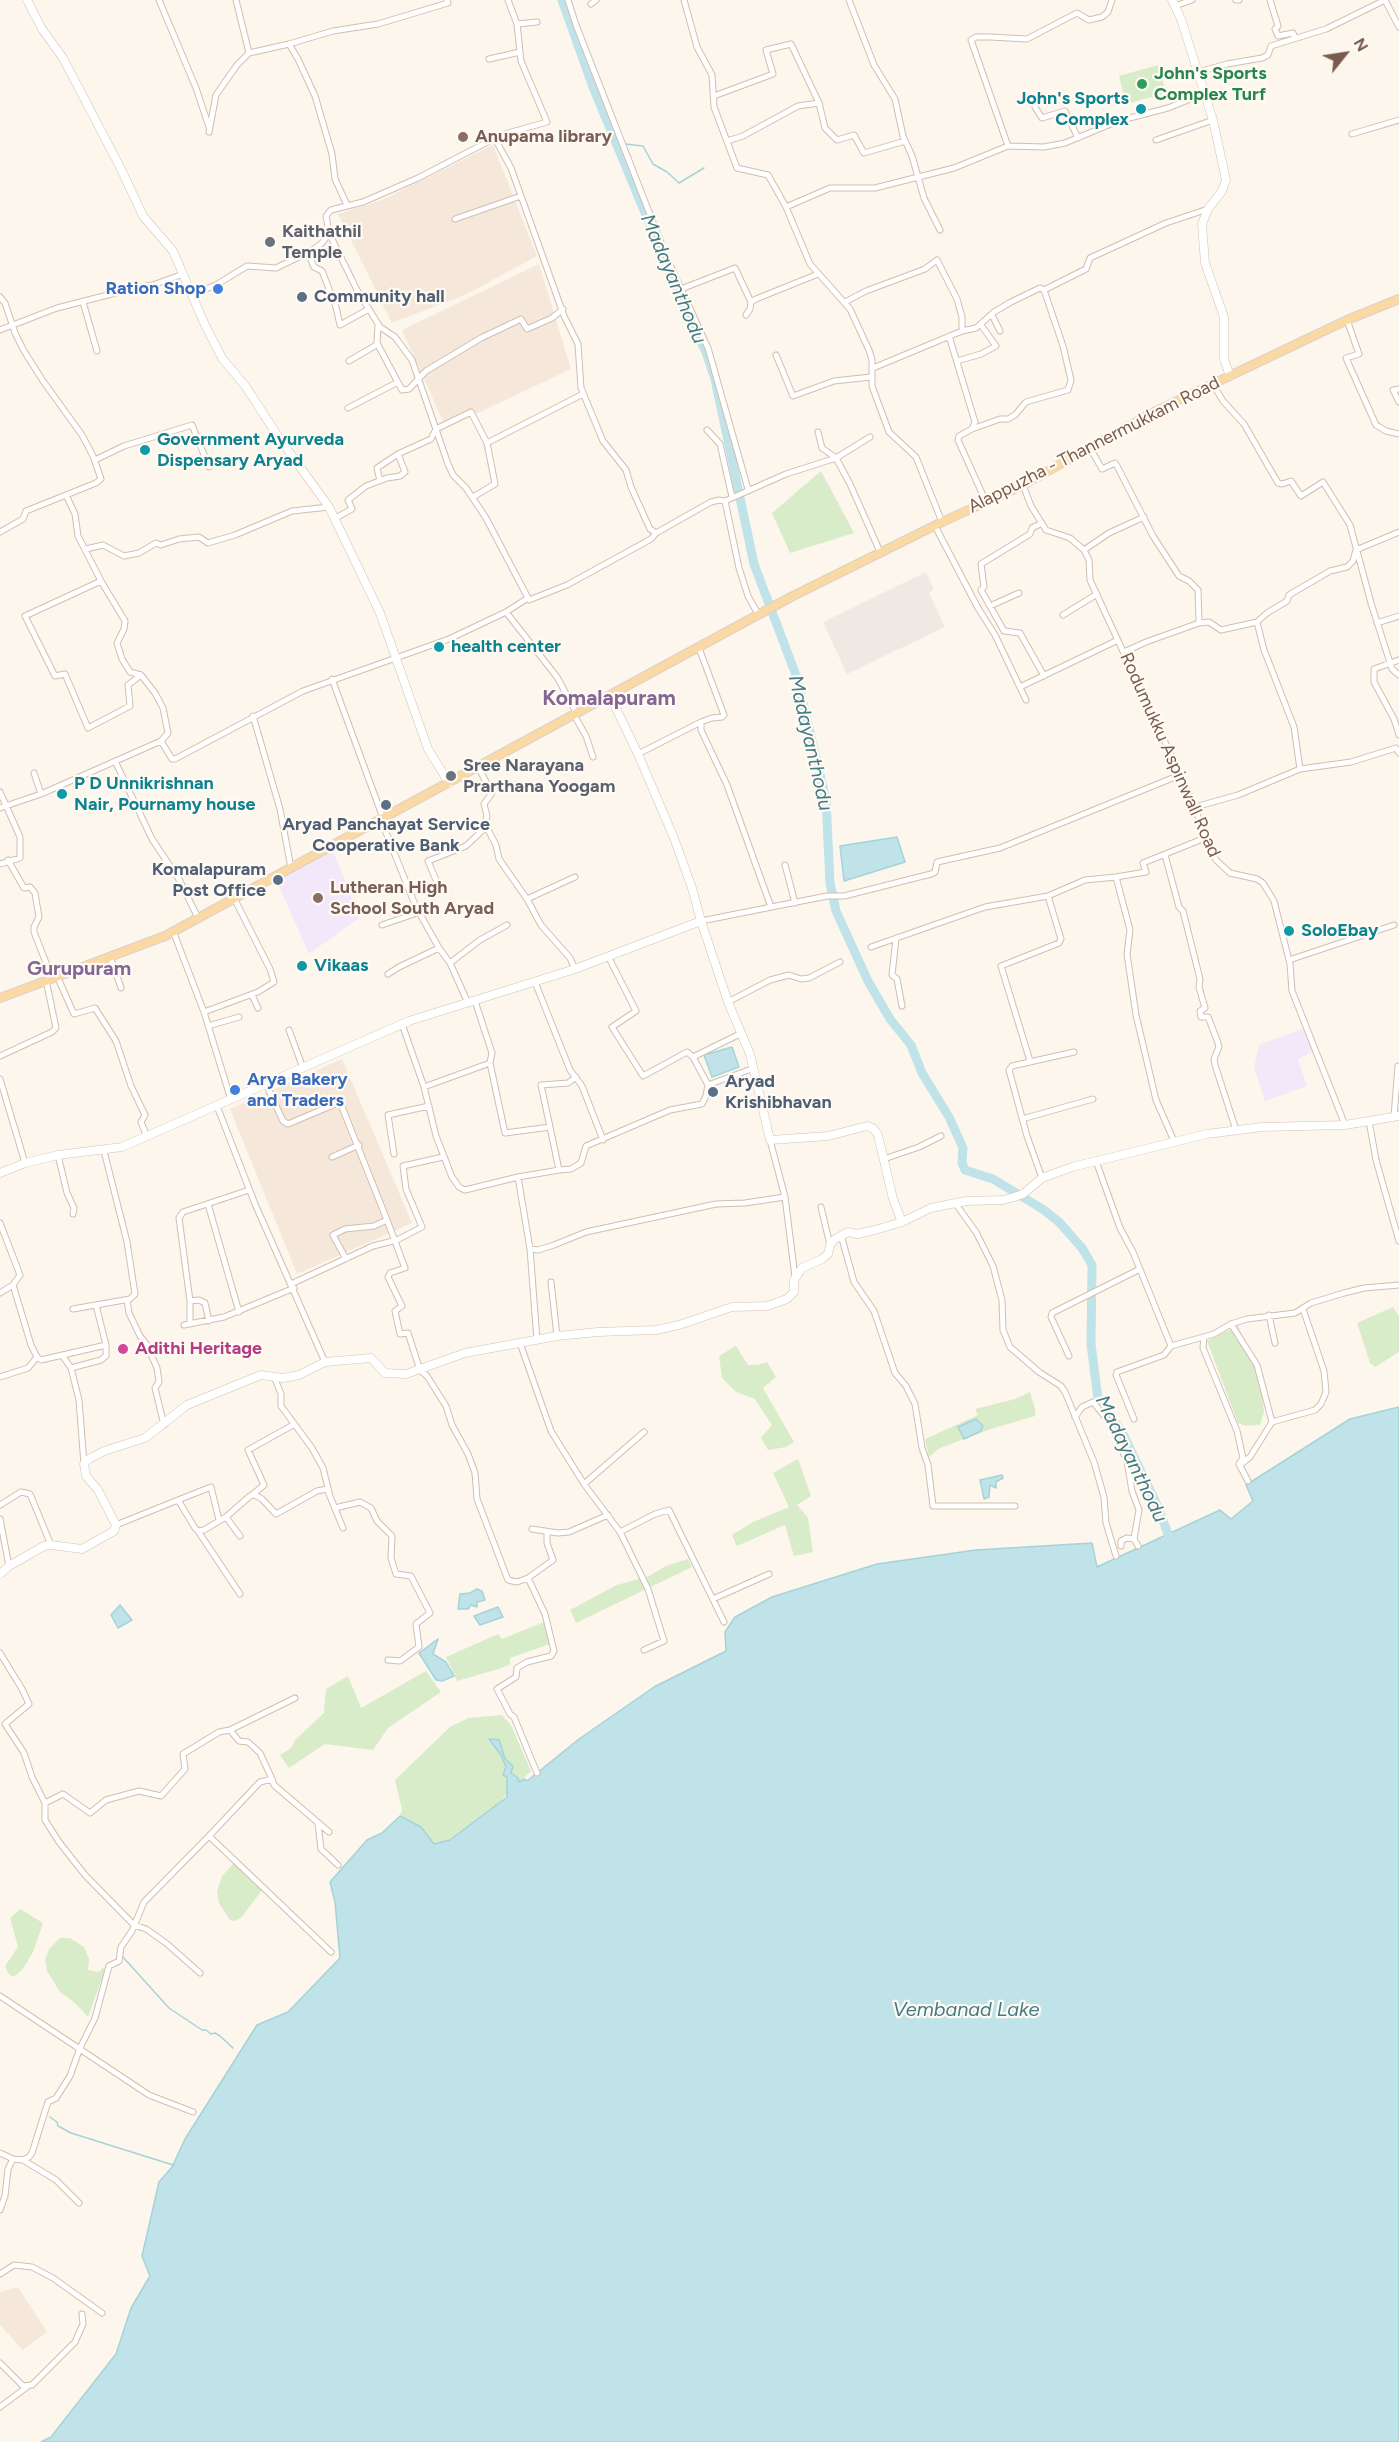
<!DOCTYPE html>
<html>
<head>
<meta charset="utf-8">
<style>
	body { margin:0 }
	#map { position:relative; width:1399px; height:2442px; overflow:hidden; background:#fdf6ec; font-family:Figtree,sans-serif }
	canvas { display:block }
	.north { position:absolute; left:1315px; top:24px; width:60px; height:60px; -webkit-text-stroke:4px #fffaf3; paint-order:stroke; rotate:60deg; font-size:16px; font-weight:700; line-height:24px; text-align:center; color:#7a5c4d }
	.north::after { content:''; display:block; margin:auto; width:21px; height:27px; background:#7a5c4d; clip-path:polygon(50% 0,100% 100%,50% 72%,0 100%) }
</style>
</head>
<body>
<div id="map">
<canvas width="1399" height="2442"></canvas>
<div class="north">N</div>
</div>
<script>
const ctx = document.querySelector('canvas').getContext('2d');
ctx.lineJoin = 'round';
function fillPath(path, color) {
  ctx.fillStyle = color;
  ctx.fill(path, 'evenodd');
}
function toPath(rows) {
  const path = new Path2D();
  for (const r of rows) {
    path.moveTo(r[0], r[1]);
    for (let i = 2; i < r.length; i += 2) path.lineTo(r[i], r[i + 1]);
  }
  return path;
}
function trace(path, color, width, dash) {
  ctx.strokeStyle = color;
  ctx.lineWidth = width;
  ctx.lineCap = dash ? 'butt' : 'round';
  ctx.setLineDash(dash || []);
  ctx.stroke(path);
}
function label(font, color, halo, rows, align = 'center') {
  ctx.font = font + ' Figtree,sans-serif';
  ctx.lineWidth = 4.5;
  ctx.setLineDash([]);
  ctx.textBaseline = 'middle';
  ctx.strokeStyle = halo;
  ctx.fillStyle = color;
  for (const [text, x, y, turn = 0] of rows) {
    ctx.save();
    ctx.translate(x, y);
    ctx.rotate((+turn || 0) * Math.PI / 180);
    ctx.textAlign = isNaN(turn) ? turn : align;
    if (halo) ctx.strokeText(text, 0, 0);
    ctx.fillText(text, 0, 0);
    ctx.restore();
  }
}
const residential = toPath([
	[493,145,537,256,467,294,392,323,338,214,382,200],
	[539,264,571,369,446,428,402,330],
	[342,1059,412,1223,297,1274,230,1109],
	[18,2287,47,2332,23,2350,0,2325,0,2292]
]);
const industrial = toPath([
	[926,572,934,590,929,593,945,627,847,674,823,622]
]);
const education = toPath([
	[332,849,360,917,309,954,276,879],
	[1304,1028,1313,1052,1298,1059,1307,1086,1265,1101,1254,1067,1259,1045]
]);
const green = toPath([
	[1158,65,1166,93,1126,104,1119,76],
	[821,471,854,533,790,553,772,513],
	[1393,1307,1399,1316,1399,1352,1375,1367,1370,1363,1357,1323],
	[1238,1326,1259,1372,1264,1412,1260,1425,1246,1426,1238,1423,1207,1341],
	[736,1346,748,1365,758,1365,767,1362,776,1377,763,1388,794,1442,786,1447,768,1450,761,1438,772,1425,755,1399,736,1392,722,1378,719,1356],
	[1030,1392,1035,1409,1035,1416,994,1428,938,1449,929,1457,925,1439,978,1415,975,1409,1015,1399],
	[798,1459,811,1496,797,1505,808,1518,813,1552,794,1556,785,1525,737,1546,732,1535,753,1522,789,1507,773,1473],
	[688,1559,692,1567,576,1623,570,1610,617,1585,649,1576,666,1566],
	[544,1622,550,1644,510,1658,510,1664,502,1668,457,1681,446,1657,498,1634,502,1639],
	[426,1671,441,1692,388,1728,373,1750,325,1744,289,1768,280,1755,291,1748,295,1740,324,1713,326,1689,348,1676,361,1708],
	[502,1715,511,1725,531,1771,490,1811,450,1840,434,1844,421,1827,400,1816,402,1809,395,1780,450,1727,468,1718],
	[235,1862,262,1890,241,1918,234,1921,230,1920,219,1903,217,1892,222,1876],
	[20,1909,43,1923,33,1952,22,1970,13,1977,8,1973,5,1966,18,1947,10,1918],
	[60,1938,70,1938,84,1947,89,1959,88,1970,99,1972,103,1968,105,1970,88,2017,75,2003,60,1992,47,1971,45,1960,49,1949]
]);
const water = toPath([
	[897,837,905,862,844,881,840,846,897,837],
	[732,1047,739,1067,712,1077,704,1055,732,1047],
	[1399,1407,1399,2442,41,2442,51,2437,116,2354,131,2308,150,2276,142,2256,159,2182,172,2167,185,2139,257,2025,288,2012,340,1958,335,1902,330,1882,367,1840,382,1833,400,1816,421,1827,434,1844,450,1840,507,1797,507,1777,503,1775,506,1767,501,1755,489,1739,499,1740,505,1759,513,1766,511,1773,518,1778,519,1782,525,1779,527,1781,579,1739,654,1687,726,1651,725,1632,735,1617,772,1597,877,1564,976,1550,1092,1543,1097,1567,1220,1510,1231,1519,1253,1501,1246,1485,1350,1419,1399,1407],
	[976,1419,983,1426,981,1431,964,1439,958,1427,976,1419],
	[1002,1475,1003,1478,996,1482,996,1488,990,1485,989,1497,984,1499,980,1480,1002,1475],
	[477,1589,482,1591,485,1600,477,1602,477,1607,471,1605,468,1609,458,1609,460,1594,470,1593,477,1589],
	[120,1605,132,1620,118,1628,111,1615,120,1605],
	[498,1607,503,1617,480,1625,474,1616,498,1607],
	[438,1639,433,1654,446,1662,454,1676,442,1681,436,1680,419,1653,438,1639]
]);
const stream = toPath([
	[625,144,643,146,653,164,667,172,679,183,704,168],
	[122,1956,169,2008,202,2030,206,2030,211,2034,215,2033,220,2036,233,2048],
	[50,2117,57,2122,58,2126,71,2133,173,2165]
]);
const river = toPath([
	[562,0,593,87,686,312,706,352,715,379,754,564,797,678,826,800,830,883,836,911,868,981,890,1019,911,1045,922,1073,949,1117,963,1148,962,1163,965,1170,993,1179,1044,1210,1059,1222,1082,1248,1092,1265,1091,1344,1098,1399,1122,1432,1157,1505,1172,1544]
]);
const street = toPath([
	[159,0,196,88,209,127],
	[568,0,576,25,667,258,708,348,748,489],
	[684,0,697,47,712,75,714,107,737,168,768,175,786,207,830,188,875,188,954,168,1008,146,1044,147,1065,143,1118,121,1168,108,1205,93],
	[849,0,874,65,895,99,903,136,912,156,924,198,940,230],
	[1236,0,1239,0],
	[1270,0,1278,26,1275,29,1278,36,1293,33,1295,38],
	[1385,0,1399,27],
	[591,4,596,0],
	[1175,6,1192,0],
	[517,24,537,22],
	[289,44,333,31,378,24,448,3,447,0],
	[249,53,289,44,298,59,315,96,332,154,335,179,347,205],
	[489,59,520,52],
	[1198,72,1227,64,1262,58,1268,55,1271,46,1326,29,1385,0],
	[714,96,773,74,766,50,791,44,819,103,825,128,837,140,854,135,864,153,905,141],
	[1035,107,1042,118,1065,111,1078,138],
	[209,132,216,95,237,65,249,53,236,0],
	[1352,134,1399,120],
	[495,139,511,168,564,316,578,344,581,388,603,441,626,470,631,487,650,529,656,533,711,502,719,500,725,501,739,568,748,596,759,616],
	[1156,140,1213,120],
	[727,141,743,136,798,106,819,103],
	[1008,146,971,40,976,37,990,37,1027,39,1077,13,1089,20,1102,17,1108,12,1112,0],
	[786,207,810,264,850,309,869,350,872,360,872,386,889,432,916,457,942,522],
	[455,219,521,196],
	[329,233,357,290,380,327,395,337,412,360,448,464,453,475,466,488,486,518,529,600,567,585,651,539,656,533],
	[308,253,314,267,322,271,336,307,340,325,369,309],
	[681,289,735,268,751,302],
	[1044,290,1086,269,1090,258,1166,223,1208,209],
	[191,295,216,285,247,266,276,268,311,251,322,243,329,233,326,216,331,210,363,202,418,178,501,135,547,122,521,61,517,24,508,0],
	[0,297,5,303,15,333,24,351,43,381,82,435,93,456,101,479,96,483,26,511,23,519,0,532],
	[83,302,97,351],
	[845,302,866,291,925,269,937,260,957,299,962,317,962,331],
	[746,315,750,309,751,302,756,299,818,274],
	[992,315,1000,331],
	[1347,320,1359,354,1346,358,1376,425,1386,431,1399,434],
	[378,325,377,343,402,390,409,389,426,371,481,338,521,319,527,329,552,318,563,309],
	[0,330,57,308,135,288,153,285,183,274],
	[949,336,975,422,972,429,959,436,958,440,986,502],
	[776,355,793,396,834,381,871,377],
	[349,361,378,344],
	[957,361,981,354,996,346,981,325],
	[873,368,962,331,976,328,994,312,1011,302,1040,288,1044,290,1063,346,1071,380,1068,390,1026,402,1015,415,1008,419,1000,419,972,429],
	[1213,384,1223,401,1244,424,1278,483,1282,484,1291,481,1301,496,1323,482,1350,525,1371,603,1392,669,1399,675],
	[1399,389,1393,390,1399,402],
	[348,408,398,382],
	[707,430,720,444,732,497],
	[818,432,822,448,836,458,870,437],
	[1090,448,1102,469,1115,463,1117,466,1153,536,1179,576,1189,581,1198,590,1199,623],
	[95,460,124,446,192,425,209,467],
	[380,481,377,468,398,454],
	[1023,485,1031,506,1046,530,1070,538,1084,550,1089,560,1090,580,1195,807,1205,838,1216,860,1230,873,1257,879,1263,883,1274,901,1290,964,1292,991,1345,1125],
	[473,497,495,484,487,443,583,394],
	[725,501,786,474,836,458,850,484,881,554],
	[334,519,352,509,348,500,366,486,387,478,400,476,405,472,398,454,431,439,436,429,471,412,487,443],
	[1042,523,1032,528,1030,534,981,564,984,587,981,590,1004,631,1020,633,1044,676],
	[935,526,978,608,995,635,1026,700],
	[86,549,103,545,124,556,139,553,156,543,161,545,179,539,199,537,208,543,235,535,292,511,329,507],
	[1084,550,1109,533,1144,517],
	[101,581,25,616,55,676,65,674,88,728,130,706,128,685,141,675],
	[990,606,1019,593],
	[506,612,557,677,577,714],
	[1063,615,1097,594],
	[1257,622,1267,613,1287,601,1289,595,1330,571,1347,567,1353,561,1356,550,1399,532],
	[1377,623,1399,616],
	[699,648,724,715,722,717,712,718,701,722,701,730,727,785,771,907],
	[1124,652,1146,642,1199,623,1209,622,1221,630,1257,622,1264,650,1294,727,1300,769,1238,795,1195,807],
	[1399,660,1374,669,1374,682,1394,719,1399,735],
	[332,679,383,818],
	[1020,687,1118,640],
	[574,715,586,736,593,757],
	[253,716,280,809,291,868],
	[161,741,172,759,175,759,303,691,449,639,506,612,528,598],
	[638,754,701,722],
	[115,761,152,839,180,881,198,918],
	[478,767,492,793,484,804,487,816,485,824,496,845,499,859,527,899,541,925,570,958,575,969],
	[1300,769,1351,762,1396,748,1399,753],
	[34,773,41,794],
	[0,792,20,837,20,858,0,864],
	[0,808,41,794,161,741,168,733,163,708,155,693,141,675,130,672,122,659,117,643,124,629,125,621,101,581,78,536,75,514,66,495],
	[381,820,416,907,439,948,450,963,468,1003],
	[1165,855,1179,907,1183,911,1200,979,1199,987,1205,1008,1200,1011,1201,1017,1208,1017,1217,1040,1219,1047,1214,1059,1215,1065,1236,1130],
	[8,860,24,888,30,887,35,893,39,917,34,927,34,932,52,978],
	[785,865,795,903],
	[1116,877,1146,872,1143,863,1205,838],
	[439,887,428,861,466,846,486,827],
	[527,899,575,877],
	[701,921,827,896,844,896,931,874,935,872,937,862,1000,848,1180,775],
	[382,925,420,912],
	[173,931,204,1012,231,1100],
	[896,938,892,975,897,979,902,1006],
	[871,947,985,907,1048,896,1085,880,1116,877,1130,930,1127,954,1136,1015,1156,1100,1174,1141],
	[110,956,121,988],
	[1289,960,1394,925],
	[450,963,480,940,507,925],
	[388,974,399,967,439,948],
	[57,976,74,1014,95,1008,116,1041,131,1086,145,1115,141,1122,147,1137],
	[535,982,570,1070,582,1086,603,1140],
	[252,995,258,1008],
	[475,1001,492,1053,490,1063,505,1133,550,1127,559,1170,518,1177,530,1249,537,1340],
	[728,1002,770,980,789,975,801,979,809,978,840,962],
	[204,1012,258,992,274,982,270,969,235,900],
	[402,1024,424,1087,436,1136,452,1177,459,1187,465,1190,518,1177],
	[208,1026,239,1017],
	[289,1030,303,1068],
	[0,1056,52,1032,56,1028,46,980],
	[693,1057,742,1033],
	[1030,1061,1001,966,1059,943,1061,939,1048,896],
	[0,1079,25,1163],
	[266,1084,283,1121,288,1124,340,1102,387,1220],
	[708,1085,754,1068],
	[424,1087,490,1063],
	[217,1106,255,1204,325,1362],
	[1394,1117,1398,1066],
	[1022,1119,1093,1099],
	[1369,1121,1376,1160,1399,1241],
	[550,1127,541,1085,568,1083,576,1077],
	[770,1140,785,1197,795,1277],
	[394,1154,388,1115,429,1106],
	[58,1155,67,1193,74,1208,73,1214],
	[332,1157,359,1145],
	[884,1159,919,1147,941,1136],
	[1096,1161,1120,1228,1133,1252,1171,1346,1214,1334,1231,1324,1247,1319,1295,1313,1311,1303,1344,1293,1364,1288,1399,1285],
	[559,1170,571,1169,581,1163,586,1146,670,1110,702,1104,706,1096,708,1085,693,1057,687,1052,643,1076,612,1027,636,1011,608,956],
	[1042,1178,1027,1136,1009,1070,1012,1066,1074,1052],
	[955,1203,976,1232,993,1266,1002,1300,1003,1330,1010,1347,1039,1372,1061,1386,1065,1392,1094,1462,1104,1497,1106,1523,1116,1556],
	[208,1204,239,1312],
	[821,1207,830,1245],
	[0,1223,20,1275,13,1285,31,1345,37,1357,41,1360,106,1345],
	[841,1235,854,1282,874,1311,895,1373,906,1386,915,1404,922,1448,928,1465,933,1506,1015,1506],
	[530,1249,538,1250,554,1245,586,1232,716,1204,745,1203,785,1197],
	[346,1259,333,1235,345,1229,374,1226,387,1220,405,1268,390,1273,388,1277,402,1306,395,1311,400,1334,408,1333,420,1370,427,1376,446,1406,452,1425,468,1454,475,1473,477,1499,508,1580,517,1582,528,1578,545,1614,554,1651,551,1656,527,1662,517,1668,516,1677,497,1689,510,1714,514,1717,537,1773],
	[551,1282,557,1336],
	[291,1284,373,1246,397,1240,422,1227,406,1189,403,1166,443,1157],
	[0,1293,13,1285],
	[127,1300,129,1313,140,1336,147,1345,157,1368,159,1382,155,1388,164,1425],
	[190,1301,190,1324],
	[73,1309,130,1299,135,1294,127,1242,104,1151],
	[1269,1315,1275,1343],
	[209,1321,205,1303,199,1300,190,1301,179,1218,183,1212,249,1190],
	[1231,1324,1257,1365,1272,1422],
	[184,1325,224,1317,294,1288],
	[1204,1337,1203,1348,1237,1431,1243,1458,1239,1464,1248,1481],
	[520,1343,551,1431,584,1484,620,1532,655,1514,669,1510,724,1622],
	[62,1355,71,1368,79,1400,84,1464],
	[1069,1356,1051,1317,1052,1313,1140,1269],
	[71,1368,101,1360,106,1356,106,1345,96,1305],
	[0,1377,28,1368,37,1357],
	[275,1379,281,1394,281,1406,312,1448,323,1468,329,1492],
	[1075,1417,1082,1407,1093,1402,1110,1423,1127,1461,1132,1491,1139,1510,1134,1539,1138,1546],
	[1134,1419,1116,1375,1117,1372,1164,1355,1171,1346],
	[1240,1465,1250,1457,1272,1422,1315,1410,1321,1404,1326,1392,1324,1371,1303,1309],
	[584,1484,644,1432],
	[252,1495,264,1485,248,1450,293,1425],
	[178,1500,211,1487,219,1520],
	[0,1505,21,1492,30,1494,51,1545],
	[335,1508,360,1502,371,1508,377,1521,392,1536,391,1558,396,1574,411,1576,430,1613,416,1624,419,1647,400,1661,388,1660],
	[226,1517,240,1536],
	[0,1519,9,1566],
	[116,1525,178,1500,195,1528,198,1531,204,1530,226,1517,250,1496,255,1495,262,1499,276,1514,317,1491,327,1489,343,1528],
	[532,1529,558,1533,569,1532,608,1515],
	[198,1531,240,1594],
	[620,1532,648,1589,664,1641,644,1650],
	[1121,1546,1121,1541,1127,1538,1134,1539],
	[528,1578,553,1560,547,1543,547,1532],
	[713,1599,769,1574],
	[0,1653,22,1689,29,1704,5,1724,24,1753,32,1777,45,1803,45,1820,59,1842,85,1875,134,1925,146,1929,166,1943,200,1973],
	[230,1730,295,1698],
	[45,1803,63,1794,90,1813,106,1800,139,1791,161,1796,185,1769,183,1754,219,1732,230,1730,239,1741,248,1742,260,1753,272,1779],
	[318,1823,321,1849,338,1865],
	[209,1836,260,1782,272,1779,274,1785,329,1832],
	[0,1996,149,2095,193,2112],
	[0,2153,13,2159],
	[23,2160,56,2180,79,2203],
	[0,2210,5,2196,8,2169,13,2159,23,2160,29,2157,32,2153,48,2102,56,2098,70,2076,80,2048,95,2018,109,1966,119,1961,121,1947,132,1931,144,1902,209,1836,331,1952],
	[0,2274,14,2265,32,2267,53,2278,102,2313],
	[0,2363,23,2386,32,2385,75,2342,83,2324,82,2314],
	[0,2407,27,2387]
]);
const secondary = toPath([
	[27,0,42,29,63,58,121,169,143,216,173,251,205,325,222,358,246,387,279,438,329,507,380,613,428,749,449,783],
	[1172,0,1181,19,1213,120,1226,180,1222,191,1208,209,1202,224,1205,263,1224,317,1224,359,1230,376],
	[610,696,638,754,674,838,692,888,701,921,728,1002,750,1054,770,1140,828,1136,867,1126,874,1129,878,1135,893,1199,902,1222],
	[0,1173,25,1163,58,1155,122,1147,409,1021,575,969,701,921],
	[0,1574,9,1566,44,1546,51,1545,82,1549,114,1531,116,1525,98,1490,86,1476,84,1464,87,1460,104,1451,145,1438,187,1405,261,1375,283,1378,299,1375,325,1362,371,1358,385,1373,406,1374,465,1353,557,1336,598,1332,656,1330,679,1325,732,1307,767,1306,787,1299,794,1292,794,1280,802,1268,822,1259,828,1254,830,1245,835,1239,848,1232,857,1234,875,1230,902,1222,931,1208,966,1201,1003,1200,1014,1197,1023,1194,1042,1178,1072,1167,1207,1134,1262,1127,1345,1125,1399,1116]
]);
const primary = toPath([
	[0,998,165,936,791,597,942,522,1023,485,1154,412,1347,320,1399,299]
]);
const markers = [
	[1142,84,6,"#2e9e5b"],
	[1141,109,6,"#0f9aa8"],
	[463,137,6,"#8d6e63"],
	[270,242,6,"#6b7280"],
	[218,289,6,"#3f7fe0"],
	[302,297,6,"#5c6f8a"],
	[145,450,6,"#0f9aa8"],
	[439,647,6,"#0f9aa8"],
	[451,776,6,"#6b7280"],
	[62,794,6,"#0f9aa8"],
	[386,805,6,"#5c6f8a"],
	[278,880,6,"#5c6f8a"],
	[318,898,6,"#8d6e63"],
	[1289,931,6,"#0f9aa8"],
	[302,966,6,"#0f9aa8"],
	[235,1090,6,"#3f7fe0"],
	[713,1092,6,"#5c6f8a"],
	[123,1349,6,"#d1479c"]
];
const leisureNames = [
	["John's Sports",1154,74],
	["Complex Turf",1154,95]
];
const cultureNames = [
	["John's Sports",1129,99,"right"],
	["Complex",1129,120,"right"],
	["Government Ayurveda",157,440],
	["Dispensary Aryad",157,461],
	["health center",451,647],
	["P D Unnikrishnan",74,784],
	["Nair, Pournamy house",74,805],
	["SoloEbay",1301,931],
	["Vikaas",314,966]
];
const educationNames = [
	["Anupama library",475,137],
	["Lutheran High",330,888],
	["School South Aryad",330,909]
];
const worshipNames = [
	["Kaithathil",282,232],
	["Temple",282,253],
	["Sree Narayana",463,766],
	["Prarthana Yoogam",463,787]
];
const shopNames = [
	["Ration Shop",206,289],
	["Arya Bakery",247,1080,"left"],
	["and Traders",247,1101,"left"]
];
const serviceNames = [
	["Community hall",314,297],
	["Aryad Panchayat Service",386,825,"center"],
	["Cooperative Bank",386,846,"center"],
	["Komalapuram",266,870,"right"],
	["Post Office",266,891,"right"],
	["Aryad",725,1082],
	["Krishibhavan",725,1103]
];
const streetNames = [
	["Alappuzha - Thannermukkam Road",1094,445,-27],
	["Rodumukku Aspinwall Road",1170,755,66]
];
const hotelNames = [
	["Adithi Heritage",135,1349]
];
const waterNames = [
	["Madayanthodu",673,279,67],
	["Madayanthodu",810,743,77],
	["Madayanthodu",1131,1459,64],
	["Vembanad Lake",966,2010]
];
const neighbourhoodNames = [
	["Gurupuram",79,969]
];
const quarterNames = [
	["Komalapuram",609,699]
];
fillPath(residential, '#f5e8da');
fillPath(industrial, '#efe9e4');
fillPath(education, '#f3e8fa');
fillPath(green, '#d8ecc9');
fillPath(water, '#bfe3e8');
trace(water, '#a5d3da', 1.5);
trace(stream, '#a5d3da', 1.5);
trace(river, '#bfe3e8', 9);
trace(street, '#d1beb0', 7);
trace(secondary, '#d6c0b0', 9);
trace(primary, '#dad1cd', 10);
trace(street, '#fff', 5);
trace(secondary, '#fff', 8);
trace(primary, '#fbd9a5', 8);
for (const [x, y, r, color] of markers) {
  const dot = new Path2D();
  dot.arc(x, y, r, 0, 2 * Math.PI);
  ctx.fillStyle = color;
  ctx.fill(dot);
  trace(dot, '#fffaf3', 2);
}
label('bold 18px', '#27864d', '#fffaf3', leisureNames, 'left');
label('bold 18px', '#0d838f', '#fffaf3', cultureNames, 'left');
label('bold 18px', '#785e54', '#fffaf3', educationNames, 'left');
label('bold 18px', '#5b616d', '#fffaf3', worshipNames, 'left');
label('bold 18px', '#366cbe', '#fffaf3', shopNames, 'right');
label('bold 18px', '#4e5e75', '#fffaf3', serviceNames, 'left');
label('18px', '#7a5c4d', '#fffaf3', streetNames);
label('bold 18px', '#b23c85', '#fffaf3', hotelNames, 'left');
label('italic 20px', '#437c86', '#fffaf3', waterNames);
label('bold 20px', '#846695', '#fffaf3', neighbourhoodNames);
label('bold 21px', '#846695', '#fffaf3', quarterNames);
</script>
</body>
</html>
